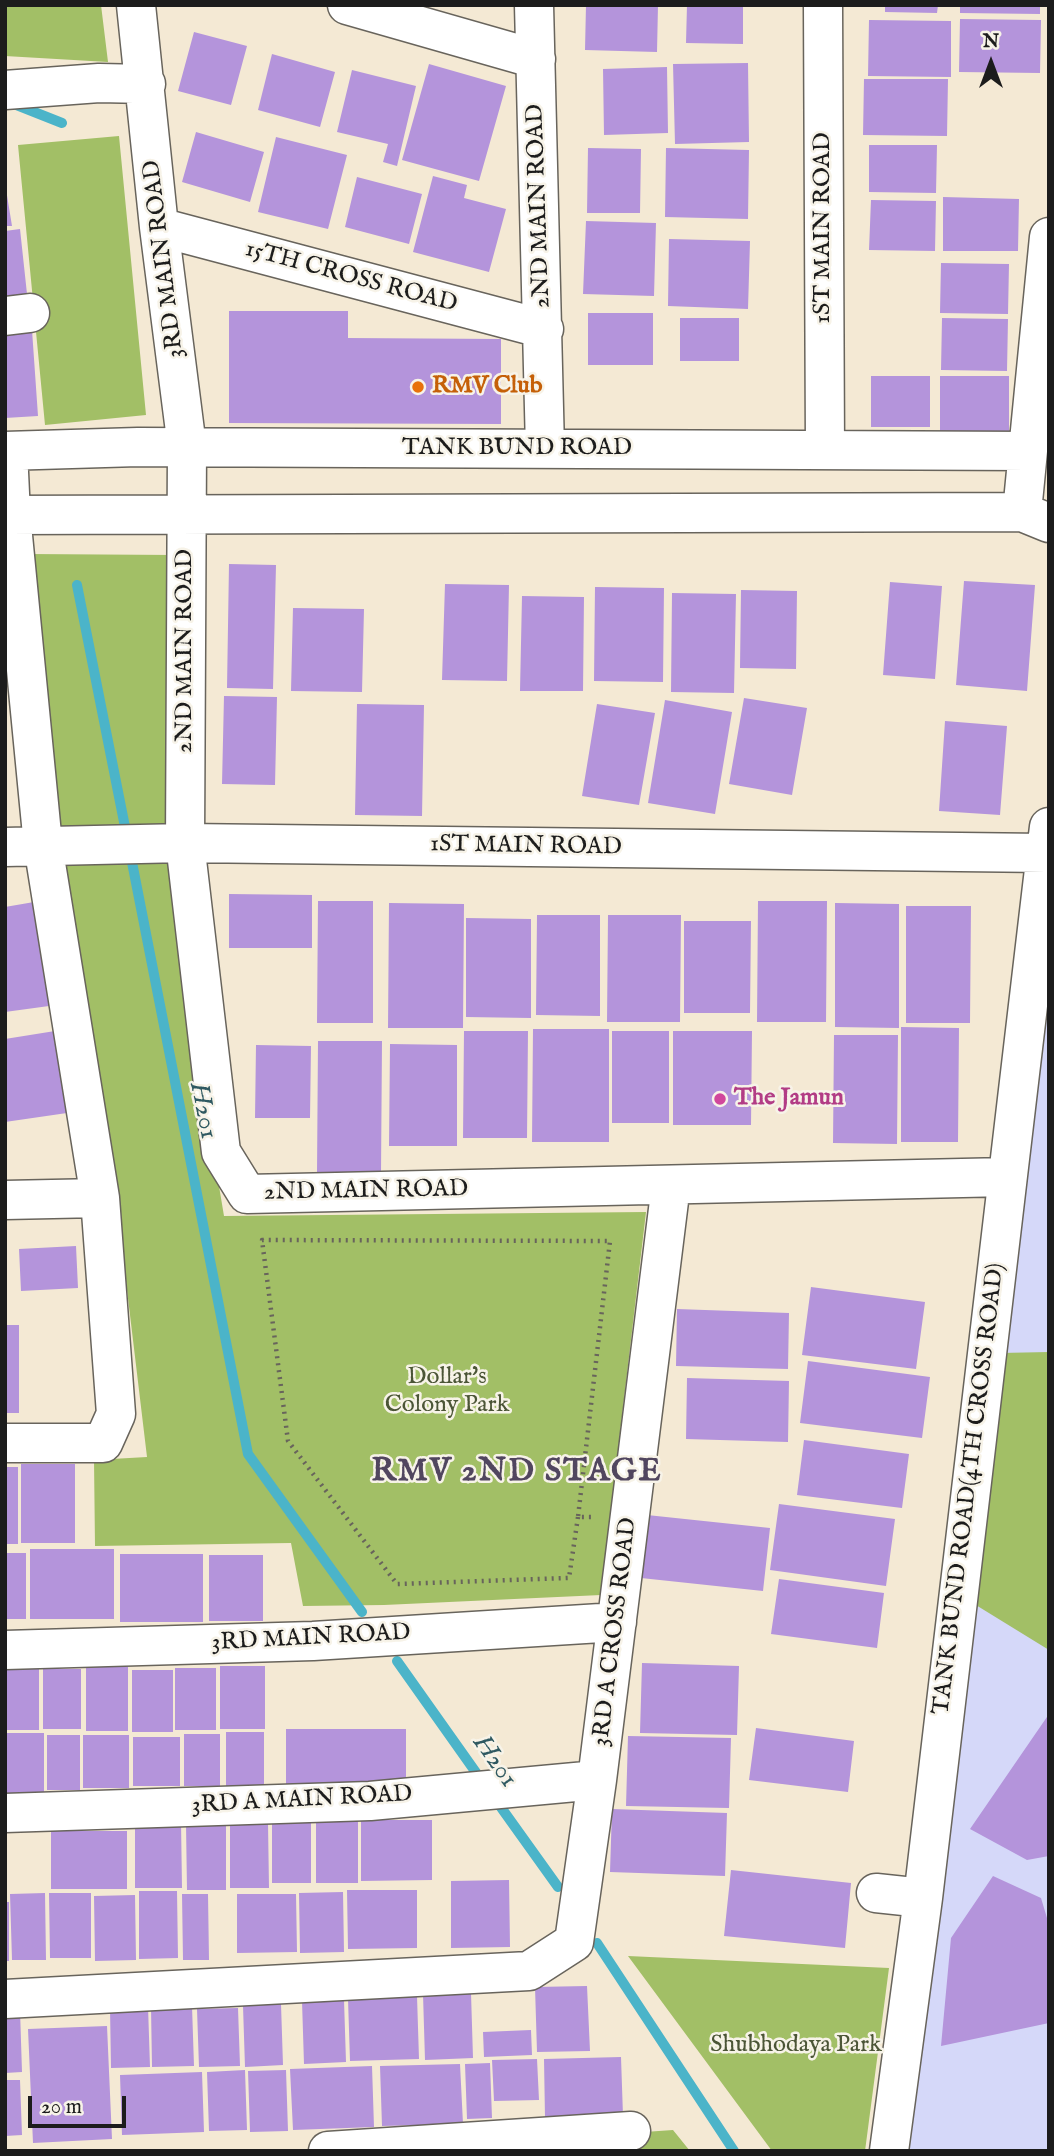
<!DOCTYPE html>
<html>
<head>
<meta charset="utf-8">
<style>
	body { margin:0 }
	#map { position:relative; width:1054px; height:2156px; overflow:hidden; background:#f4e9d4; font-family:"IM FELL English",serif }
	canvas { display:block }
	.frame { position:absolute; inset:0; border:7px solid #1c1c1c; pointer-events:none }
	.north { position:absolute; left:956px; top:28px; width:70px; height:70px; -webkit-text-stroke:5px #f7f3e8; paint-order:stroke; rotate:0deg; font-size:19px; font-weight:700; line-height:28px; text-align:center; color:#1c1c1c }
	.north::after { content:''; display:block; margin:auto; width:24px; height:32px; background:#1c1c1c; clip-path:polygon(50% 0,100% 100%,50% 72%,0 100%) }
	.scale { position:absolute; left:28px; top:2096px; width:98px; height:32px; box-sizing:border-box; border:4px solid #1c1c1c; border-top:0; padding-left:9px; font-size:21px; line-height:24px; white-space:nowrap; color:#1c1c1c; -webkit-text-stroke:5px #f7f3e8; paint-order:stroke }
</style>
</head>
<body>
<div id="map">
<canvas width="1054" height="2156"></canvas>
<div class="frame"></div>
<div class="north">N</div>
<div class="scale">20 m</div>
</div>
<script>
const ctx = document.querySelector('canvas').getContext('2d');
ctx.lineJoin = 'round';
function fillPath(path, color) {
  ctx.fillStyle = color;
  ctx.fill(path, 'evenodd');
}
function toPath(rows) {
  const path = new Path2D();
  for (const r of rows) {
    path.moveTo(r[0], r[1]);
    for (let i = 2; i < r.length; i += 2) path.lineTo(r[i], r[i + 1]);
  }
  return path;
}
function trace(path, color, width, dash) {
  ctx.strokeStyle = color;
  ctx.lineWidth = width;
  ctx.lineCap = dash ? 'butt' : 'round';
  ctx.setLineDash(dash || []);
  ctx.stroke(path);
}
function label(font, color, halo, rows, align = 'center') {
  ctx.font = font + ' "IM FELL English",serif';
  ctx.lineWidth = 5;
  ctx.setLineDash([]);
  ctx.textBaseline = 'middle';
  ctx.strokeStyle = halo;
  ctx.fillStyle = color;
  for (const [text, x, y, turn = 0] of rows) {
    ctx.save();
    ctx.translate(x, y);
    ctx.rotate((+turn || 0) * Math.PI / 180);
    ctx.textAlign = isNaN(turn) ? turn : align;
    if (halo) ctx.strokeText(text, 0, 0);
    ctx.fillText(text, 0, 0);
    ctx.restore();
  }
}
const built = toPath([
	[1049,925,1049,2151,908,2151]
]);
const green = toPath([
	[5,5,101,5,108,62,5,56],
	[119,136,146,415,45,425,18,145],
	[28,554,175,555,173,910,224,1216,646,1212,601,1595,384,1605,303,1606,291,1543,95,1546,94,1460,147,1457,116,1198,51,829],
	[1049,1352,1049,1650,971,1602,1000,1353],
	[628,1956,889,1968,865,2151,772,2151],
	[673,2130,690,2151,517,2151,517,2141]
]);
const stream = toPath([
	[14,104,62,123],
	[77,585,127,837],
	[130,852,248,1454,362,1612],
	[397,1661,482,1781],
	[495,1799,558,1887],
	[597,1943,734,2151]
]);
const building = toPath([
	[586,5,658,5,657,52,585,50],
	[687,5,743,5,743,44,686,43],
	[885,5,938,5,937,13,885,12],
	[960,5,1040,5,1040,14,960,13],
	[960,19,1041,20,1040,73,959,72],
	[869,20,951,21,951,77,868,76],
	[194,32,247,46,231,105,178,91],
	[272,54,335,72,320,127,258,110],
	[748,63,749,142,675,144,673,64],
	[429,64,506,86,479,181,402,160],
	[667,67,668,133,604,135,603,69],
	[352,70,416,86,397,166,383,162,388,144,337,132],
	[864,79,948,79,947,136,863,135],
	[196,132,264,152,250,202,182,182],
	[276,137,347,155,328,229,258,212],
	[869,145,937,145,936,193,869,192],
	[588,148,641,149,640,213,587,213],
	[666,148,749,150,748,219,665,217],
	[433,176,467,185,464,198,506,209,489,272,413,252],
	[357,177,422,194,409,244,345,227],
	[5,183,12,226,5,226],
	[943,197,1019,199,1018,251,943,251],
	[871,200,936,201,935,251,869,250],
	[586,221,656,223,654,296,583,294],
	[20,229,27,294,5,296,5,231],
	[669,239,750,241,748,309,668,306],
	[941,263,1009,264,1008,314,940,313],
	[229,311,348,311,348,338,501,339,501,424,229,423],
	[588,313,653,313,653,365,588,365],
	[680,318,739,318,739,361,680,361],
	[942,318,1008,319,1007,371,941,370],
	[32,330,38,416,5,418,5,332],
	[871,376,930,376,930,427,871,427],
	[940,376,1009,376,1009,432,940,432],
	[229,564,276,565,273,689,227,688],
	[964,581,1035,585,1027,691,956,685],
	[890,582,942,586,935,679,883,675],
	[445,584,509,585,507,681,442,680],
	[595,587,664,588,663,682,594,681],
	[741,590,797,591,796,669,740,668],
	[672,593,736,594,734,693,671,692],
	[522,596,584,597,583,691,520,691],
	[293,608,364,609,362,692,291,691],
	[224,696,277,697,275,785,222,784],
	[744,698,807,708,792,795,729,784],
	[665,700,732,712,715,814,648,803],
	[357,704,424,705,422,816,355,815],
	[597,704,655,713,639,805,582,796],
	[945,721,1007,726,1000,815,939,811],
	[229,894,312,895,312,948,229,948],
	[318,901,373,901,373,1023,317,1023],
	[758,901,827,901,826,1022,757,1022],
	[34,902,49,1006,5,1012,5,907],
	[389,903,464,904,463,1028,388,1028],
	[835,903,899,904,899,1028,835,1027],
	[906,906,971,906,970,1023,906,1023],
	[537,915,600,915,600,1016,536,1015],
	[608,915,681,915,680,1022,607,1022],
	[466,918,531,919,531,1018,466,1017],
	[684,921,751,921,750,1013,684,1013],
	[901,1027,959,1028,958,1142,901,1142],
	[533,1029,609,1029,609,1142,532,1142],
	[55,1031,67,1113,5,1122,5,1039],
	[464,1031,528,1031,527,1138,463,1138],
	[612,1031,669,1031,669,1123,612,1123],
	[673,1031,752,1031,751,1125,673,1125],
	[834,1035,898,1035,897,1144,833,1143],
	[318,1041,382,1041,381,1173,317,1173],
	[390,1044,457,1045,457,1146,389,1146],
	[256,1045,311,1046,310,1118,255,1118],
	[76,1246,78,1288,21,1291,19,1249],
	[811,1287,925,1302,916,1369,802,1355],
	[677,1309,789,1313,788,1369,676,1366],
	[5,1325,19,1325,19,1413,5,1413],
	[808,1361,930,1377,922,1438,800,1423],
	[687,1378,789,1381,788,1442,686,1439],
	[804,1440,909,1454,902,1508,797,1495],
	[21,1464,75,1464,75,1543,21,1543],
	[5,1467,18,1467,18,1544,5,1544],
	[779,1504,895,1519,886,1586,770,1570],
	[647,1515,770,1528,763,1591,641,1578],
	[30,1549,114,1549,114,1619,30,1619],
	[5,1553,26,1553,26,1619,5,1619],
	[120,1554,203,1554,203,1622,120,1622],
	[209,1555,263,1555,263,1621,209,1621],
	[779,1579,884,1593,877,1648,771,1634],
	[642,1663,739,1666,737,1735,640,1733],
	[220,1666,265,1666,265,1729,220,1729],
	[86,1667,128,1667,128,1731,86,1731],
	[175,1668,216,1668,216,1730,175,1730],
	[5,1669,39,1669,39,1730,5,1730],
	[43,1669,81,1669,81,1729,43,1729],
	[132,1670,173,1670,173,1732,132,1732],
	[1049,1714,1049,1856,1027,1860,970,1829],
	[756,1728,854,1741,848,1792,749,1780],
	[286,1729,406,1729,406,1787,286,1787],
	[226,1732,264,1732,264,1786,226,1786],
	[5,1733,44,1733,44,1795,5,1795],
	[184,1734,220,1734,220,1786,184,1786],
	[47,1735,80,1735,80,1790,47,1790],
	[83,1735,129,1735,129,1788,83,1788],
	[628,1736,731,1738,729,1808,626,1806],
	[133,1737,180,1737,180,1786,133,1786],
	[612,1809,727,1813,725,1876,610,1872],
	[316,1818,358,1818,358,1883,316,1883],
	[272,1820,311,1820,311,1883,272,1883],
	[361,1820,432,1820,432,1880,361,1881],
	[135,1821,181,1821,182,1888,135,1888],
	[230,1823,268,1823,269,1888,230,1888],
	[186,1824,226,1824,226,1890,187,1890],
	[51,1831,127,1831,127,1889,51,1889],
	[731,1870,851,1883,845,1948,724,1936],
	[993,1876,1041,1898,1047,1918,1049,1917,1049,2023,941,2046,951,1938],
	[509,1880,510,1947,451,1948,451,1881],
	[347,1890,417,1890,417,1948,348,1949],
	[139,1891,177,1891,178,1958,139,1959],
	[343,1892,344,1952,300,1953,299,1893],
	[45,1893,46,1960,12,1960,10,1894],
	[49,1893,91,1893,91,1958,50,1958],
	[182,1894,208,1894,209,1960,183,1960],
	[237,1894,296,1894,297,1952,237,1953],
	[135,1895,136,1960,95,1961,94,1896],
	[5,1902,9,1902,9,1961,5,1961],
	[587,1986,590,2051,537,2052,535,1987],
	[471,1993,473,2058,425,2060,423,1994],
	[417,1996,419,2059,350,2061,348,1999],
	[344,2000,346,2062,304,2064,302,2001],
	[281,2004,283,2065,245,2067,243,2006],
	[148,2006,150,2067,111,2068,110,2007],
	[192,2006,194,2066,152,2067,151,2007],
	[238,2008,240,2066,199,2067,197,2009],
	[5,2010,20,2010,22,2072,5,2073],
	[107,2026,112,2139,33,2143,28,2029],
	[531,2030,532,2055,484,2057,483,2032],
	[621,2057,623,2116,545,2118,544,2059],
	[537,2059,539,2100,494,2101,492,2060],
	[490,2063,492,2118,467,2119,465,2064],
	[460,2064,463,2124,382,2126,380,2066],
	[372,2066,374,2127,293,2130,290,2069],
	[245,2070,247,2130,209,2131,207,2072],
	[286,2070,288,2131,250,2132,248,2071],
	[202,2072,204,2132,122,2135,120,2075],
	[5,2080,20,2080,22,2135,5,2136]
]);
const path = toPath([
	[578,1517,569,1578,397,1584,288,1441,262,1240,610,1241,578,1517,594,1517]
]);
const minor = toPath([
	[136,5,159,227,187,447,185,843,221,1152,247,1194,1007,1177],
	[347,5,536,59],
	[534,5,545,449],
	[823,5,825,450],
	[5,90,99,83,146,84],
	[159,227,544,329],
	[5,316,30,313],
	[5,451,138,447,1028,451],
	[1022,512,1049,237],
	[5,515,1022,512,1049,523],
	[5,847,185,843,1046,853],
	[5,1200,100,1198],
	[5,1443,103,1443,116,1414,100,1198,43,845,11,515,8,451],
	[5,1650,313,1641,617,1622],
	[5,1813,370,1801,597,1780],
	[876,1893,923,1898],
	[5,1999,529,1971,574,1942,597,1780,671,1185],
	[328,2151,631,2131],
	[889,2151,923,1898,1049,827]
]);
const markers = [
	[418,387,7,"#e8710a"],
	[720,1099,7,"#d1479c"]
];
const streetNames = [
	["2ND MAIN ROAD",540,206,-92],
	["1ST MAIN ROAD",824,228,-90],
	["3RD MAIN ROAD",165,259,-97],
	["15TH CROSS ROAD",351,278,15],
	["TANK BUND ROAD",517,449],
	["2ND MAIN ROAD",186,651,-90],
	["1ST MAIN ROAD",526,847,1],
	["2ND MAIN ROAD",366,1192,-1],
	["TANK BUND ROAD(4TH CROSS ROAD)",970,1489,-83],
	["3RD A CROSS ROAD",616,1632,-83],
	["3RD MAIN ROAD",311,1639,-3],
	["3RD A MAIN ROAD",302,1801,-3]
];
const foodNames = [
	["RMV Club",432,387]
];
const hotelNames = [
	["The Jamun",734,1099]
];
const parkNames = [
	["Dollar's",447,1378],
	["Colony Park",447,1406],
	["Shubhodaya Park",796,2046]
];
const waterNames = [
	["H201",202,1111,79],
	["H201",494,1762,55]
];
const districtNames = [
	["RMV 2ND STAGE",517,1473]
];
fillPath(built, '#d5d8f9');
fillPath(green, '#a2bf66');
trace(stream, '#4bb4c9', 10);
fillPath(building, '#b494db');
trace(minor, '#68645c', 41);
trace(path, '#68645c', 4.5, [2, 5]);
trace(minor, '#fff', 38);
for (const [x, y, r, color] of markers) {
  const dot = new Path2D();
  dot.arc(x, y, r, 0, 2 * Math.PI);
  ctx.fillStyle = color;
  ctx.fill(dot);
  trace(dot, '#f7f3e8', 2.5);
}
label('24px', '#1c1c1c', '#f7f3e8', streetNames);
label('bold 24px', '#c56008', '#f7f3e8', foodNames, 'left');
label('bold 24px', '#b23c85', '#f7f3e8', hotelNames, 'left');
label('24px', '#4b5536', '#f7f3e8', parkNames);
label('italic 26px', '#2f5961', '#f7f3e8', waterNames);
ctx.letterSpacing = '2px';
label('bold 32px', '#51465f', '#f7f3e8', districtNames);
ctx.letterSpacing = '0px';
</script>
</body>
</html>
